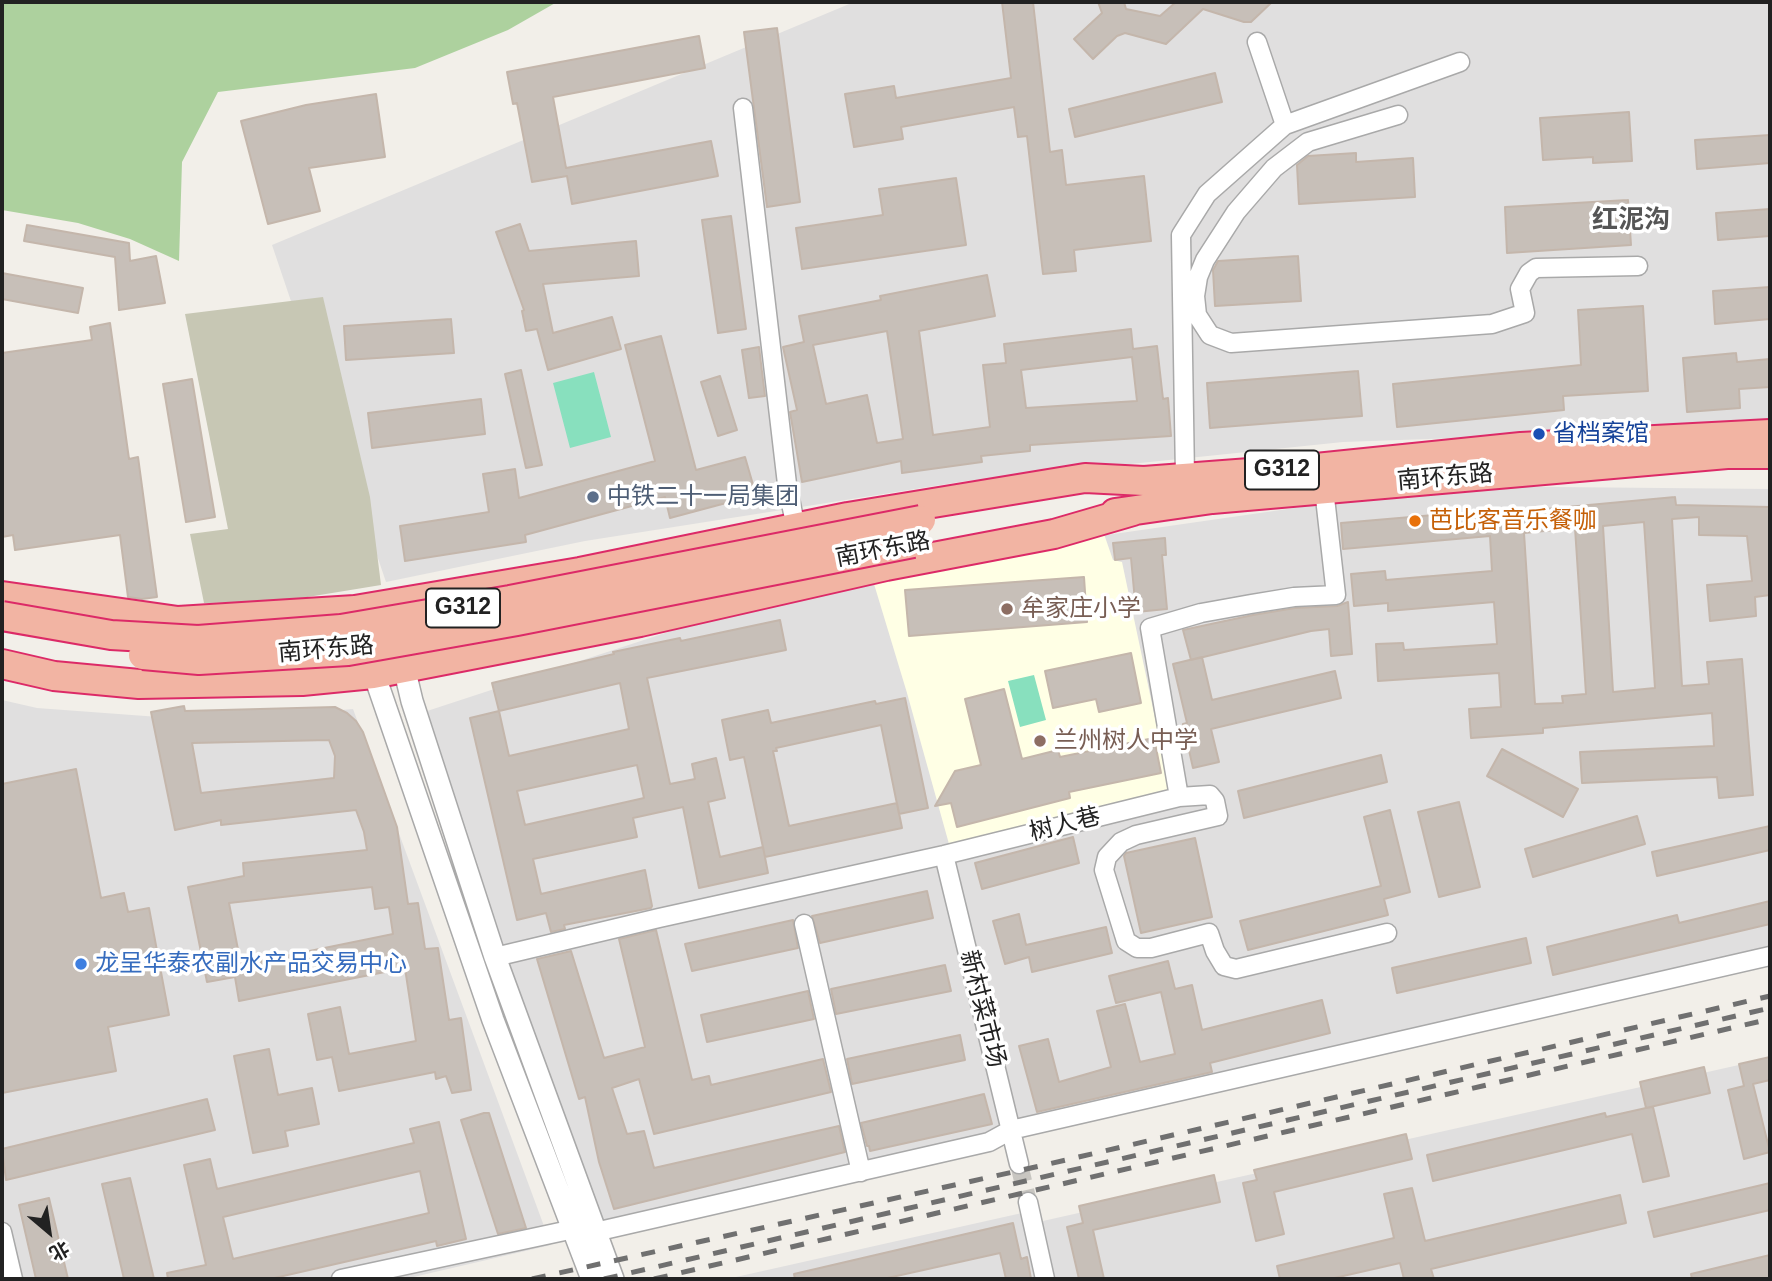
<!DOCTYPE html>
<html>
<head>
<meta charset="utf-8">
<style>
	body { margin:0 }
	#map { position:relative; width:1772px; height:1281px; overflow:hidden; background:#f2efe9; font-family:Helvetica,"Noto Sans SC",sans-serif }
	canvas { display:block }
	.frame { position:absolute; inset:0; border:4px solid #222; pointer-events:none }
	.north { position:absolute; left:14px; top:1197px; width:70px; height:70px; -webkit-text-stroke:5px #fff; paint-order:stroke; rotate:151deg; font-size:19px; font-weight:700; line-height:28px; text-align:center; color:#222 }
	.north::after { content:''; display:block; margin:auto; width:24px; height:32px; background:#222; clip-path:polygon(50% 0,100% 100%,50% 72%,0 100%) }
</style>
</head>
<body>
<div id="map">
<canvas width="1772" height="1281"></canvas>
<div class="frame"></div>
<div class="north">北</div>
</div>
<script>
const ctx = document.querySelector('canvas').getContext('2d');
ctx.lineJoin = 'round';
function fillPath(path, color) {
  ctx.fillStyle = color;
  ctx.fill(path, 'evenodd');
}
function toPath(rows) {
  const path = new Path2D();
  for (const r of rows) {
    path.moveTo(r[0], r[1]);
    for (let i = 2; i < r.length; i += 2) path.lineTo(r[i], r[i + 1]);
  }
  return path;
}
function trace(path, color, width, dash) {
  ctx.strokeStyle = color;
  ctx.lineWidth = width;
  ctx.lineCap = dash ? 'butt' : 'round';
  ctx.setLineDash(dash || []);
  ctx.stroke(path);
}
function label(font, color, halo, rows, align = 'center') {
  ctx.font = font + ' Helvetica,"Noto Sans SC",sans-serif';
  ctx.lineWidth = 7;
  ctx.setLineDash([]);
  ctx.textBaseline = 'middle';
  ctx.strokeStyle = halo;
  ctx.fillStyle = color;
  for (const [text, x, y, turn = 0] of rows) {
    ctx.save();
    ctx.translate(x, y);
    ctx.rotate((+turn || 0) * Math.PI / 180);
    ctx.textAlign = isNaN(turn) ? turn : align;
    if (halo) ctx.strokeText(text, 0, 0);
    ctx.fillText(text, 0, 0);
    ctx.restore();
  }
}
const residential = toPath([
	[854,2,1770,2,1770,427,1343,442,966,481,585,541,386,582,272,245],
	[1448,486,1770,489,1770,961,601,1228,418,714,711,618,793,580],
	[2,700,37,708,213,721,353,709,551,1245,405,1279,2,1279],
	[1770,1058,1770,1279,727,1279,1022,1213,1025,1225]
]);
const education = toPath([
	[1104,534,1113,560,1122,562,1170,789,949,844,907,693,871,574]
]);
const construction = toPath([
	[323,297,370,497,381,585,277,602,204,603,190,534,228,529,185,314]
]);
const forest = toPath([
	[2,2,557,2,508,30,415,68,218,92,182,162,179,261,130,239,78,223,2,210]
]);
const pitch = toPath([
	[594,372,611,437,570,448,553,383],
	[1034,675,1046,720,1020,727,1008,681]
]);
const building = toPath([
	[1002,2,1033,2,1050,152,1062,150,1066,185,1144,176,1151,241,1074,250,1076,271,1043,274,1027,136,1018,137,1014,107,901,127,903,139,854,147,845,94,894,86,896,98,1011,78,1002,2],
	[1098,2,1124,2,1126,9,1160,16,1176,2,1272,2,1251,22,1244,22,1203,9,1166,44,1125,33,1117,36,1093,59,1074,39,1102,13,1098,2],
	[777,28,800,202,767,207,744,32,777,28],
	[699,36,705,68,553,97,566,168,711,141,718,176,572,204,567,176,532,182,517,103,513,104,507,72,699,36],
	[1215,73,1222,102,1075,137,1069,109,1215,73],
	[376,94,385,157,309,168,320,211,268,224,241,121,306,105,376,94],
	[1629,112,1632,161,1593,163,1593,157,1543,160,1540,118,1629,112],
	[1770,135,1770,163,1697,169,1695,140,1770,135],
	[1356,153,1356,162,1413,158,1415,197,1299,204,1297,165,1308,156,1356,153],
	[956,178,966,245,802,269,796,228,883,215,879,189,956,178],
	[1628,200,1631,245,1507,253,1505,207,1628,200],
	[1770,209,1770,236,1718,240,1716,213,1770,209],
	[731,216,746,329,718,333,702,220,731,216],
	[520,224,529,251,636,241,639,276,543,284,553,333,612,317,621,349,548,370,537,329,526,331,522,311,524,310,496,232,520,224],
	[27,225,129,243,130,261,156,256,165,303,119,310,115,257,24,241,27,225],
	[1298,256,1301,301,1215,306,1213,270,1218,261,1298,256],
	[2,273,83,288,78,313,2,299,2,273],
	[987,275,995,316,919,331,933,435,990,427,983,365,1006,363,1004,344,1131,329,1133,349,1157,346,1163,399,1168,398,1171,436,1030,445,1030,451,981,456,982,462,902,473,901,461,802,482,790,412,797,410,783,347,804,342,799,316,881,300,880,296,987,275],
	[887,331,903,439,877,443,867,395,826,404,813,345,887,331],
	[1132,357,1137,401,1026,408,1021,370,1132,357],
	[1770,287,1770,319,1715,324,1713,291,1770,287],
	[1643,306,1648,391,1563,396,1564,410,1397,427,1393,384,1581,365,1578,310,1643,306],
	[451,319,454,353,346,360,344,326,451,319],
	[110,323,129,459,138,457,157,597,142,599,128,597,120,535,15,550,13,535,2,537,2,353,92,340,90,327,110,323],
	[661,336,696,470,745,457,756,495,670,518,665,497,525,535,526,542,405,561,400,526,489,512,483,474,515,469,519,498,655,461,625,345,661,336],
	[759,347,765,396,749,398,742,350,759,347],
	[1736,353,1737,362,1770,359,1770,387,1739,389,1740,408,1687,412,1683,358,1736,353],
	[521,370,542,465,526,468,505,374,521,370],
	[1358,371,1362,416,1210,428,1207,383,1358,371],
	[720,376,737,430,718,436,701,382,720,376],
	[192,379,215,517,186,522,163,384,192,379],
	[481,399,485,434,372,448,368,413,481,399],
	[1675,497,1676,505,1770,507,1770,595,1755,597,1756,616,1710,621,1707,585,1752,581,1747,536,1699,535,1699,517,1672,519,1682,686,1709,684,1707,662,1742,659,1753,795,1719,798,1717,777,1582,783,1580,752,1714,746,1712,713,1543,728,1543,733,1471,738,1469,709,1501,707,1499,673,1378,681,1376,644,1403,643,1404,650,1497,644,1494,602,1388,611,1388,603,1354,606,1351,574,1385,571,1386,580,1492,571,1490,536,1343,549,1341,523,1469,512,1470,516,1675,497],
	[1644,522,1655,688,1613,692,1603,526,1644,522],
	[1575,528,1586,694,1562,696,1563,703,1535,704,1524,533,1575,528],
	[1165,538,1166,555,1162,555,1167,609,1136,612,1131,558,1115,560,1113,543,1165,538],
	[1084,577,1087,622,909,636,905,590,1084,577],
	[1348,602,1352,654,1331,656,1329,629,1311,631,1191,660,1183,630,1253,615,1295,608,1337,606,1348,602],
	[780,620,786,650,647,678,670,784,695,779,692,764,716,758,725,798,708,802,720,857,763,847,768,873,699,888,683,807,633,818,637,837,533,859,541,894,645,870,652,906,651,908,564,925,565,929,551,932,546,913,517,920,470,718,499,711,492,683,614,654,613,652,680,638,681,641,780,620],
	[620,683,629,729,509,756,499,711,620,683],
	[637,765,644,798,525,825,517,791,637,765],
	[1131,653,1141,703,1099,712,1096,699,1053,708,1045,671,1131,653],
	[1202,657,1212,700,1335,671,1341,698,1211,729,1219,762,1193,768,1183,724,1187,723,1173,664,1202,657],
	[1004,689,1022,759,1058,750,1060,757,1154,738,1161,773,1069,792,1070,798,957,827,951,803,935,806,955,771,981,765,965,699,1004,689],
	[905,698,928,808,899,814,881,725,776,748,777,751,773,751,789,826,897,803,902,828,765,857,744,757,730,760,722,720,768,710,771,723,875,701,876,704,905,698],
	[184,706,185,711,335,707,347,713,356,721,363,732,397,827,408,904,418,903,425,949,438,948,449,1020,461,1018,471,1090,452,1093,446,1076,436,1079,435,1072,339,1091,332,1057,317,1060,308,1014,340,1007,349,1054,416,1041,405,968,239,1001,235,977,207,982,188,887,244,876,243,863,367,850,364,832,356,810,221,825,221,820,175,830,151,712,184,706],
	[329,740,335,756,334,778,201,793,192,743,329,740],
	[372,887,375,909,389,907,393,934,241,965,229,903,372,887],
	[1502,749,1578,789,1563,817,1487,776,1502,749],
	[1381,755,1387,782,1244,818,1238,791,1381,755],
	[76,769,101,898,124,893,128,912,149,908,169,1015,108,1027,116,1071,2,1093,2,784,76,769],
	[1459,802,1480,887,1439,897,1418,812,1459,802],
	[1390,810,1410,892,1384,899,1388,915,1248,950,1240,921,1381,886,1364,817,1390,810],
	[1637,816,1645,844,1533,877,1525,849,1637,816],
	[1770,826,1770,850,1657,876,1652,852,1770,826],
	[1073,837,1079,863,982,889,975,863,1073,837],
	[1195,838,1212,917,1141,933,1124,856,1126,853,1195,838],
	[927,891,933,918,820,943,812,916,927,891],
	[1770,901,1770,924,1553,975,1547,947,1677,915,1679,923,1770,901],
	[1019,914,1026,945,1106,927,1112,953,1032,972,1029,957,1005,964,993,921,1019,914],
	[793,920,798,948,692,971,685,944,793,920],
	[656,930,692,1080,709,1076,711,1085,823,1059,831,1092,654,1134,639,1079,612,1088,627,1134,644,1131,654,1168,839,1126,845,1152,614,1209,599,1162,585,1097,579,1099,537,959,571,951,604,1058,645,1047,619,939,656,930],
	[1526,938,1531,963,1397,993,1392,968,1526,938],
	[1168,961,1175,989,1192,985,1202,1030,1322,1000,1330,1033,1210,1063,1212,1072,1037,1112,1019,1046,1048,1039,1059,1082,1111,1067,1097,1011,1125,1004,1140,1062,1175,1054,1161,992,1116,1003,1109,976,1168,961],
	[945,965,951,991,836,1014,831,989,945,965],
	[808,991,814,1019,707,1042,701,1015,808,991],
	[960,1035,965,1060,852,1084,847,1059,960,1035],
	[269,1049,278,1095,312,1088,319,1124,285,1131,288,1146,253,1153,234,1056,269,1049],
	[1770,1057,1770,1080,1753,1084,1770,1152,1744,1159,1728,1090,1744,1086,1739,1064,1770,1057],
	[1704,1067,1710,1093,1646,1108,1653,1107,1669,1176,1643,1182,1632,1134,1433,1181,1427,1155,1605,1113,1606,1117,1646,1108,1640,1082,1704,1067],
	[984,1094,992,1124,870,1151,869,1146,867,1146,861,1123,984,1094],
	[207,1099,215,1130,6,1180,2,1149,207,1099],
	[484,1113,489,1113,526,1228,498,1234,461,1120,484,1113],
	[439,1122,466,1239,437,1246,436,1241,270,1279,168,1279,167,1273,206,1265,184,1165,210,1159,217,1189,414,1143,410,1129,439,1122],
	[420,1171,429,1213,233,1259,223,1217,420,1171],
	[1406,1134,1412,1159,1274,1192,1284,1234,1256,1241,1243,1183,1257,1180,1254,1170,1406,1134],
	[1214,1175,1220,1202,1093,1230,1104,1279,1079,1279,1067,1227,1083,1223,1079,1206,1214,1175],
	[130,1178,154,1279,124,1279,102,1184,130,1178],
	[1770,1183,1770,1210,1654,1237,1648,1212,1770,1183],
	[1412,1188,1425,1241,1620,1195,1626,1223,1431,1269,1434,1279,1404,1279,1400,1263,1330,1279,1280,1279,1277,1266,1394,1238,1384,1194,1412,1188],
	[49,1198,68,1279,36,1279,19,1205,49,1198],
	[1013,1223,1021,1259,1027,1257,1031,1279,1006,1279,1000,1253,883,1279,795,1279,794,1274,1013,1223],
	[1770,1255,1770,1279,1692,1279,1691,1274,1770,1255]
]);
const minorTunnel = toPath([
	[1019,1164,1028,1202]
]);
const minor = toPath([
	[1257,42,1285,125],
	[743,108,787,484,796,528],
	[1398,115,1308,142,1274,168,1236,212,1205,260,1198,277,1195,296,1197,315,1210,335,1231,343,1492,324,1525,313,1520,289,1529,273,1536,268,1638,266],
	[1185,477,1181,235,1207,194,1285,125,1460,62],
	[1179,797,1210,795,1215,801,1218,816,1136,835,1121,842,1107,857,1104,870,1126,941,1137,948,1151,948,1209,933,1215,951,1224,966,1236,969,1387,933],
	[944,855,1019,1164],
	[804,924,861,1172],
	[495,957,659,918,944,855,1179,797,1150,628,1201,613,1251,604,1294,597,1336,595,1324,489],
	[1028,1202,1045,1279],
	[2,1232,13,1279],
	[595,1232,989,1142,1011,1130,1770,956],
	[341,1279,574,1229]
]);
const tertiary = toPath([
	[401,655,412,701,495,957,613,1279],
	[370,662,493,1020,592,1279]
]);
const trunk = toPath([
	[1115,513,1212,499,1727,454,1770,454],
	[2,596,178,621,355,610,580,572,848,517,1085,478,1144,481,1316,468,1521,447,1770,434],
	[2,664,54,676,139,684,302,681,373,674,640,622,886,566,1054,534,1133,511]
]);
const rail = toPath([
	[532,1279,1040,1166,1770,996],
	[604,1279,1770,1008],
	[654,1279,1770,1019]
]);
const trunkBridge = toPath([
	[2,616,111,635,198,640,341,629,510,600,921,520],
	[143,655,199,660,348,651,517,621,913,543]
]);
const markers = [
	[1539,434,7,"#1a4fb4"],
	[593,497,7,"#5c6f8a"],
	[1415,521,7,"#e8710a"],
	[1007,609,7,"#8d6e63"],
	[1040,741,7,"#8d6e63"],
	[81,964,7,"#3f7fe0"]
];
const shields = [
	[1282,470,74],
	[463,608,74]
];
const shieldNames = [
	["G312",1282,470],
	["G312",463,608]
];
const transitNames = [
	["省档案馆",1553,434]
];
const streetNames = [
	["南环东路",1445,478,-5],
	["南环东路",883,550,-11],
	["南环东路",326,650,-5],
	["树人巷",1065,825,-14],
	["新村菜市场",982,1009,76]
];
const serviceNames = [
	["中铁二十一局集团",607,497]
];
const foodNames = [
	["芭比客音乐餐咖",1429,521]
];
const educationNames = [
	["牟家庄小学",1021,609],
	["兰州树人中学",1054,741]
];
const shopNames = [
	["龙呈华泰农副水产品交易中心",95,964]
];
const neighbourhoodNames = [
	["红泥沟",1631,221]
];
fillPath(residential, '#e0dfdf');
fillPath(education, '#ffffe5');
fillPath(construction, '#c7c7b4');
fillPath(forest, '#add19e');
fillPath(pitch, '#88e0be');
fillPath(building, '#c7bfb8');
trace(building, '#c4b6ab', 2);
trace(minorTunnel, '#c8c6c1', 18, [18, 9]);
trace(minor, '#a9a9a9', 21);
trace(tertiary, '#a9a9a9', 24);
trace(trunk, '#dc2a67', 32);
trace(minor, '#fff', 18);
trace(tertiary, '#fff', 21);
trace(trunk, '#f2b4a3', 28);
trace(rail, '#707070', 5, [14, 14]);
trace(trunkBridge, '#dc2a67', 32, []);
trace(trunkBridge, '#f2b4a3', 28);
for (const [x, y, r, color] of markers) {
  const dot = new Path2D();
  dot.arc(x, y, r, 0, 2 * Math.PI);
  ctx.fillStyle = color;
  ctx.fill(dot);
  trace(dot, '#fff', 2.5);
}
for (const [x, y, w] of shields) {
  const box = new Path2D();
  box.roundRect(x - w / 2, y - 19.5, w, 39, 5);
  ctx.fillStyle = '#fff';
  ctx.fill(box);
  trace(box, '#222', 2);
}
label('bold 23px', '#222', null, shieldNames);
label('24px', '#164399', '#fff', transitNames, 'left');
label('24px', '#222', '#fff', streetNames);
label('24px', '#4e5e75', '#fff', serviceNames, 'left');
label('24px', '#c56008', '#fff', foodNames, 'left');
label('24px', '#785e54', '#fff', educationNames, 'left');
label('24px', '#366cbe', '#fff', shopNames, 'left');
label('bold 26px', '#555', '#fff', neighbourhoodNames);
</script>
</body>
</html>
